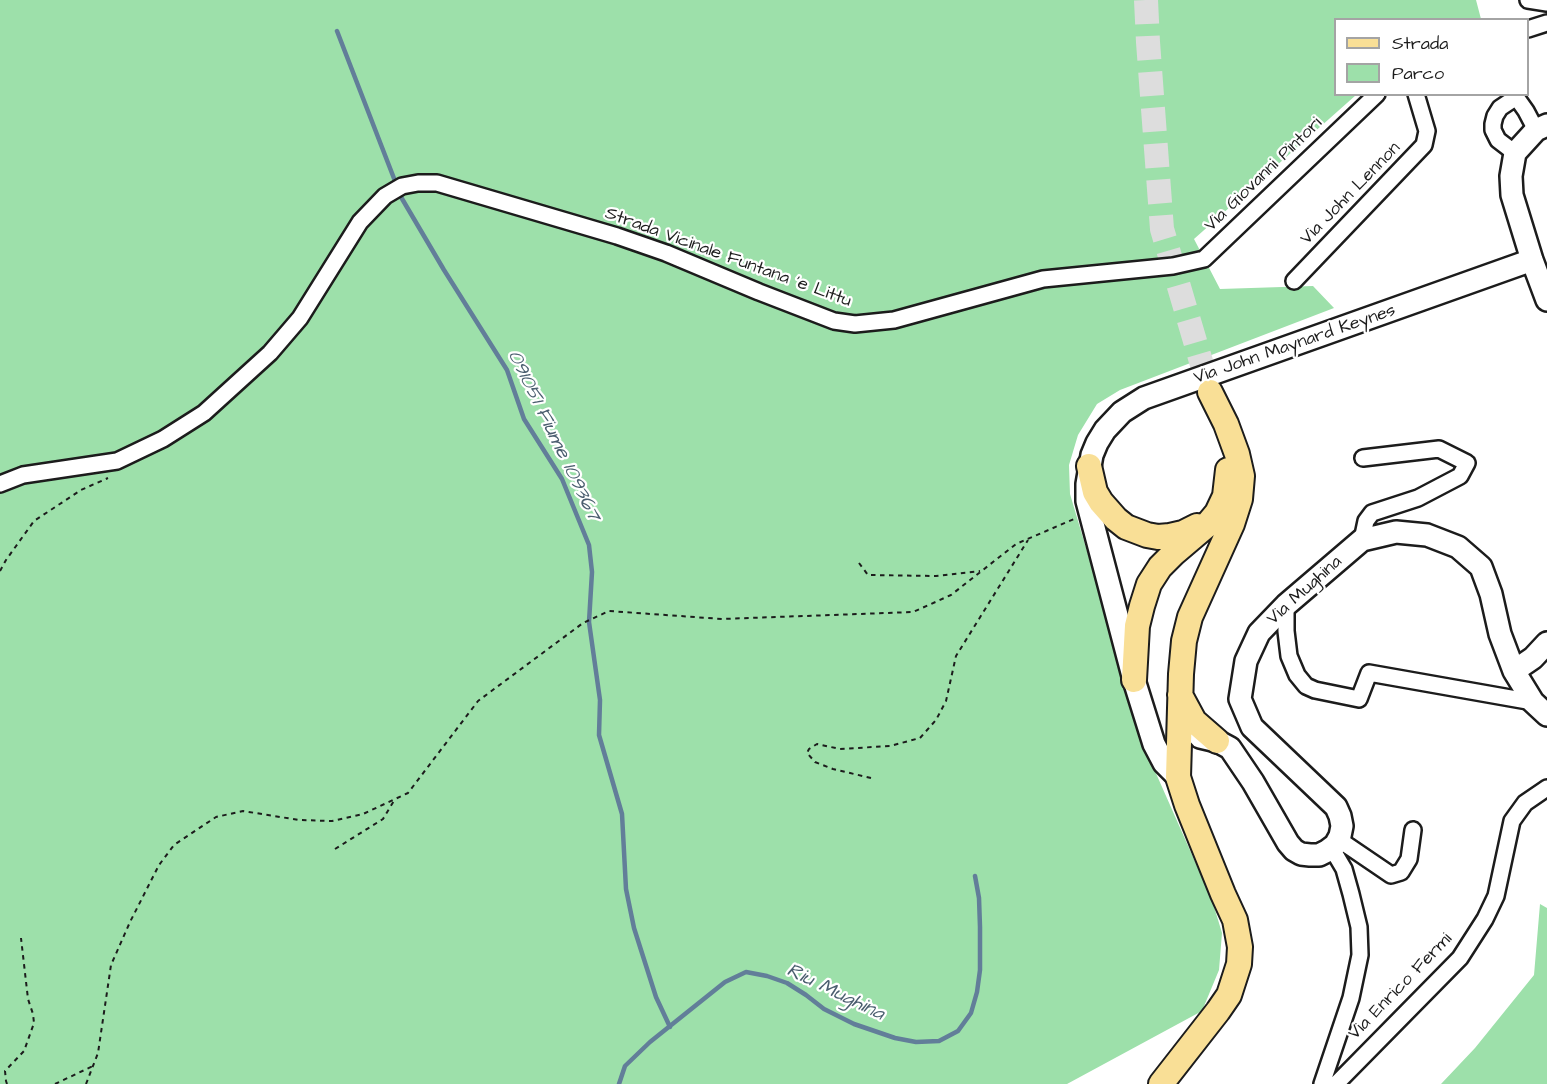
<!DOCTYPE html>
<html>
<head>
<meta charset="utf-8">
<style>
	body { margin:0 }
	#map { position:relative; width:1547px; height:1084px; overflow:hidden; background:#fff; font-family:"Architects Daughter",sans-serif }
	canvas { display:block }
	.legend { position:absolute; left:1334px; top:18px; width:195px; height:78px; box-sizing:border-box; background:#fff; border:2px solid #a4a4a4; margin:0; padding:8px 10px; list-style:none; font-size:18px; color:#1c1c1c }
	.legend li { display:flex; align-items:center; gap:12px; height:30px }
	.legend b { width:30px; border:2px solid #a4a4a4 }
</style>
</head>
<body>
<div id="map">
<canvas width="1547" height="1084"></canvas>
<ul class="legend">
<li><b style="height:8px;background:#f9df96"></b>Strada</li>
<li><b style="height:16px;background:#9de0aa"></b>Parco</li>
</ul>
</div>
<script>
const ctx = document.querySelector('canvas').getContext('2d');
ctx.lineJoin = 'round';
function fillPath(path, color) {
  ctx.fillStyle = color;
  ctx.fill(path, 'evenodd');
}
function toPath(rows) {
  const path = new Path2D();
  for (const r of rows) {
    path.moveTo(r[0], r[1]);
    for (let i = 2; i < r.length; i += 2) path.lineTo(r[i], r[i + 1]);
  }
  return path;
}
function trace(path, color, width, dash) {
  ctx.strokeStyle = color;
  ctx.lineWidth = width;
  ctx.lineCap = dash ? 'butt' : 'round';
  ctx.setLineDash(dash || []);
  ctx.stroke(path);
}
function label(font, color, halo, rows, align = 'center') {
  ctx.font = font + ' "Architects Daughter",sans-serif';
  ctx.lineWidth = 4.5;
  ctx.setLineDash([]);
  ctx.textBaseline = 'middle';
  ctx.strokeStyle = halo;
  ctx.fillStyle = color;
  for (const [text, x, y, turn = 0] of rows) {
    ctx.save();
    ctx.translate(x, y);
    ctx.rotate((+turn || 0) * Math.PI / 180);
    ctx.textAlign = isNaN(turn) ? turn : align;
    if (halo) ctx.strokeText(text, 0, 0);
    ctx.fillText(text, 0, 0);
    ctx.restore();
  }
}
const green = toPath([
	[0,0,1476,0,1481,19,1336,20,1336,94,1356,95,1194,239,1220,289,1313,286,1334,308,1120,390,1097,404,1078,435,1069,465,1070,494,1147,753,1212,900,1222,933,1219,970,1202,1011,1067,1084,0,1084],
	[1540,904,1547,908,1547,1084,1441,1084,1475,1048,1534,975]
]);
const stream = toPath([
	[337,31,395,181],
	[401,197,444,270,507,370,524,419,562,479,589,545,592,572,589,622,600,700,599,735,622,814,626,889,634,928,656,997,670,1027],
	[619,1084,625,1066,650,1042,725,982,746,972,767,976,787,983,806,995,824,1009,854,1024,895,1038,916,1042,939,1041,958,1031,971,1013,977,992,980,970,980,927,979,898,975,876]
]);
const primaryTunnel = toPath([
	[1146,0,1148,42,1162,229,1210,392]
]);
const path = toPath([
	[859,563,868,575,936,576,980,571],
	[0,571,6,560,34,521,81,490,108,478],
	[871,778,833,769,815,762,807,753,809,749,817,744,840,749,890,746,920,738,936,720,946,701,956,656,1028,540],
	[335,849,383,819,395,799],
	[7,1084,6,1081,5,1071,24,1051,34,1023,33,1014,28,999,21,938],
	[55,1084,93,1066],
	[86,1084,98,1053,111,965,130,922,159,865,174,845,216,817,243,811,299,820,332,821,363,814,408,793,478,701,583,623,609,611,722,619,913,612,951,595,1016,544,1074,519]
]);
const street = toPath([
	[1528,0,1547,3],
	[1528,29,1547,23],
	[1514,94,1526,111,1536,130],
	[1515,153,1498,140,1493,130,1493,124,1495,116,1500,108,1515,98],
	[1294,281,1424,145,1427,131,1416,94],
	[0,484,23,475,117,461,163,439,204,413,270,353,300,318,360,222,385,196,402,186,418,183,437,183,617,236,666,253,759,292,834,321,855,324,894,320,1043,279,1173,266,1204,259,1377,94],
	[1362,540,1366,521,1372,513,1418,498,1460,476,1467,463,1439,449,1363,458],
	[1286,605,1286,631,1289,656,1297,675,1306,686,1315,690,1359,699,1369,673,1533,702],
	[1338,839,1391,875,1401,872,1409,859,1413,830],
	[1322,1084,1351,998,1360,955,1359,927,1351,894,1344,869,1331,847],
	[1336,1084,1460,958,1485,919,1496,896,1512,821,1525,803,1547,788]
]);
const secondary = toPath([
	[1547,125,1536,130,1515,153,1511,176,1512,195,1532,260,1547,300],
	[1514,671,1533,658,1547,643],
	[1200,737,1217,741,1230,748,1253,782,1288,843,1294,850,1301,854,1310,855,1319,855,1327,851,1335,845,1340,836,1342,826,1340,816,1336,807,1252,727,1240,699,1246,661,1259,633,1286,605,1362,540,1396,532,1427,535,1458,547,1481,567,1491,594,1500,634,1514,671,1533,702,1547,715],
	[1178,777,1164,763,1154,744,1134,680,1087,501,1087,484,1092,455,1097,443,1105,430,1122,412,1144,398,1532,260]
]);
const primary = toPath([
	[1089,466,1095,492,1101,502,1116,519,1126,527,1147,535,1158,537,1170,536,1183,533,1197,526],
	[1134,680,1137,626,1142,606,1149,584,1160,567,1174,553,1207,525,1217,513,1225,496,1228,470],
	[1180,695,1194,721,1217,741],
	[1161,1084,1218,1011,1229,995,1239,964,1240,947,1235,920,1223,894,1187,805,1178,777,1181,674,1184,641,1190,617,1232,524,1240,499,1242,476,1237,454,1226,424,1210,392]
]);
const streetNames = [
	["Via Giovanni Pintori",1264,175,-44],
	["Via John Lennon",1351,194,-46],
	["Strada Vicinale Funtana 'e Littu",728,258,20],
	["Via John Maynard Keynes",1295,345,-19],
	["Via Mughina",1305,591,-42],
	["Via Enrico Fermi",1401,987,-46]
];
const waterNames = [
	["091051 Fiume 109367",553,436,64],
	["Riu Mughina",835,993,26]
];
fillPath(green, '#9de0aa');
trace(stream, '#627e99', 4.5);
trace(primaryTunnel, '#ddd', 24, [24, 12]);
trace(street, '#1c1c1c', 20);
trace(secondary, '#1c1c1c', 26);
trace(primary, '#1c1c1c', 28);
trace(path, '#1c1c1c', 2, [4.5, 4.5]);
trace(street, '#fff', 15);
trace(secondary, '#fff', 21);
trace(primary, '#f9df96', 24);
label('18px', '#1c1c1c', '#fff', streetNames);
label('italic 20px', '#4b5e6f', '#fff', waterNames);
</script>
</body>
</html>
